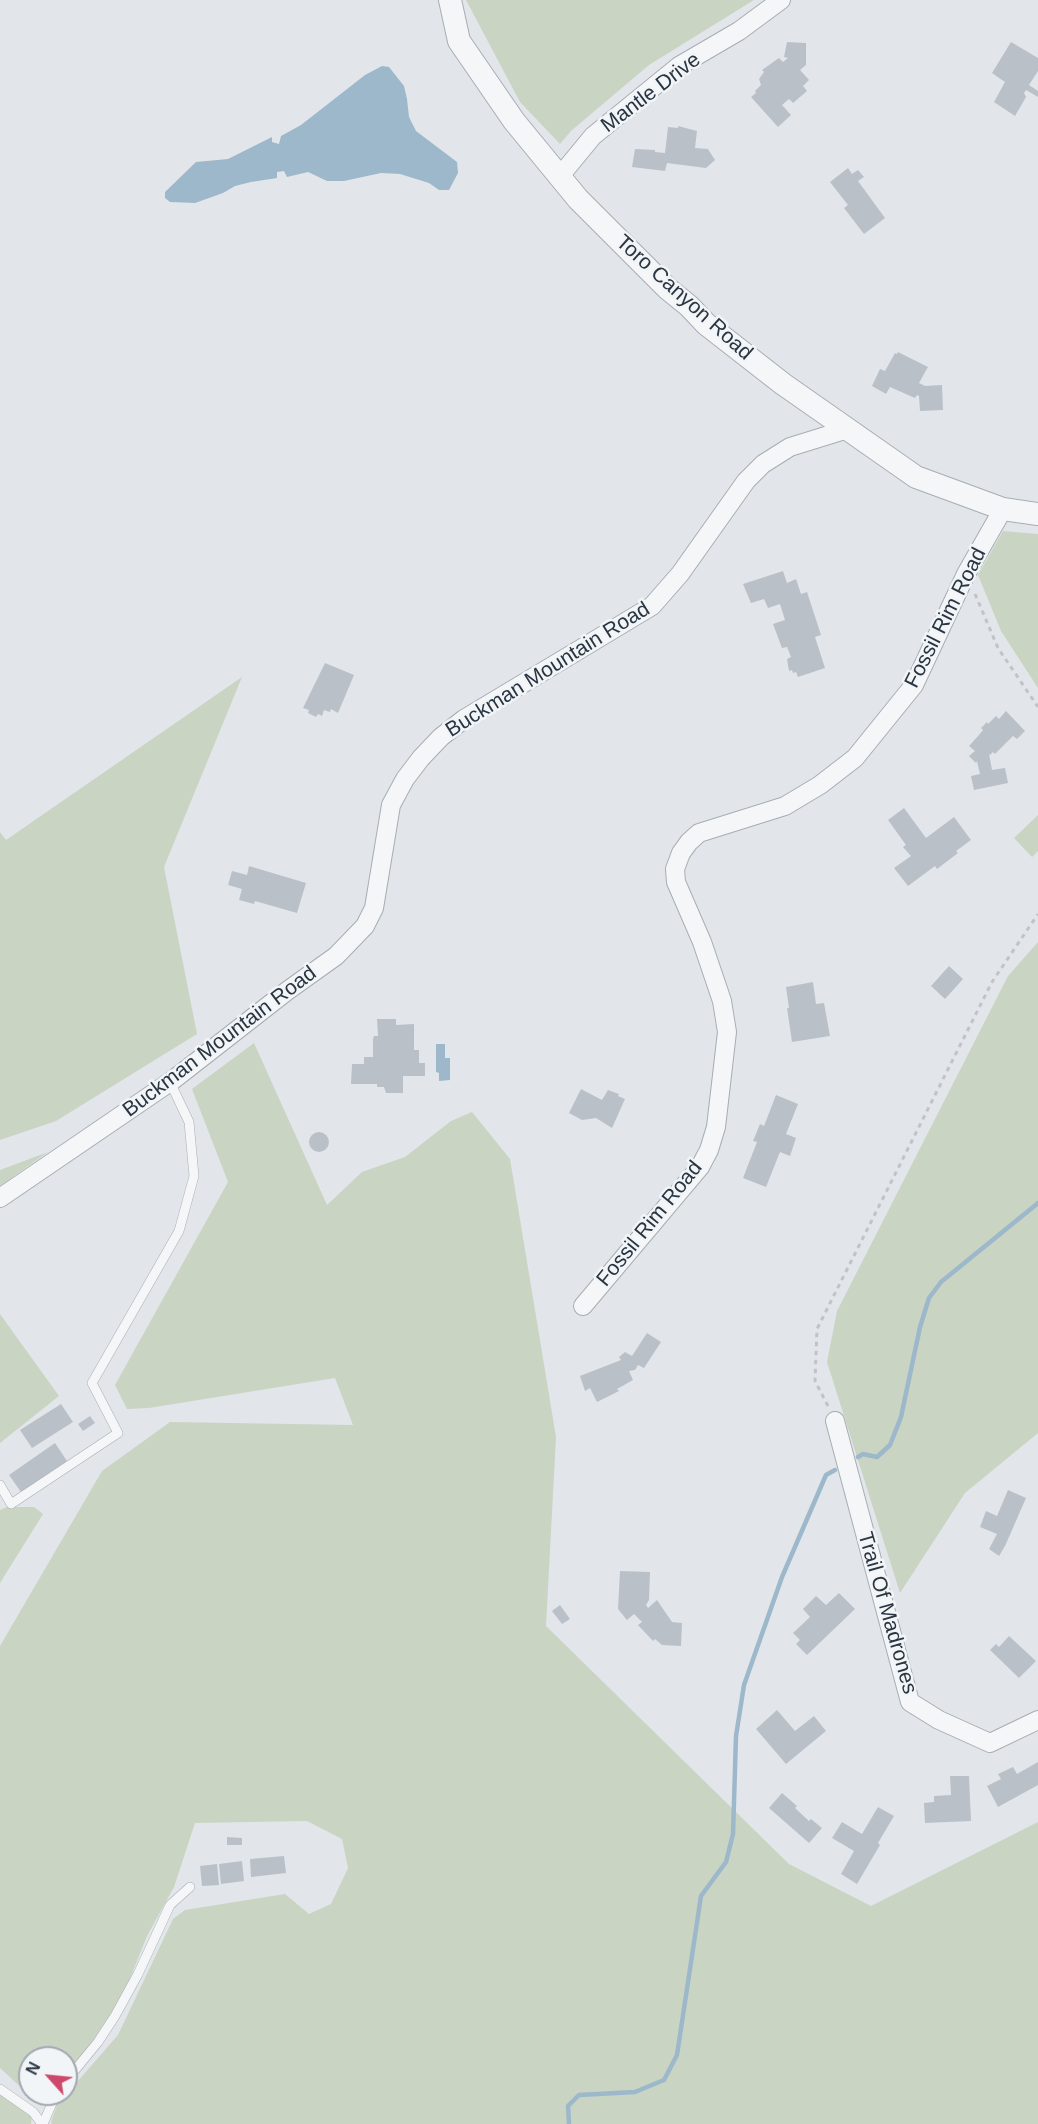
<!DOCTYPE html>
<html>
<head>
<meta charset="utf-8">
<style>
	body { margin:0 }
	#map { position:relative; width:1038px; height:2124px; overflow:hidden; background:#e2e6ea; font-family:Helvetica,sans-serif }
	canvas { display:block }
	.north { position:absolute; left:18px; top:2046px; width:60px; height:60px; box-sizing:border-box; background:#f2f5f7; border:2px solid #a2a8af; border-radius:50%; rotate:297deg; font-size:16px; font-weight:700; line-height:24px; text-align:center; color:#2a3542 }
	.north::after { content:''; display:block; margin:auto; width:21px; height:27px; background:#ce486b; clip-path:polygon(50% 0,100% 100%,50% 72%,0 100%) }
</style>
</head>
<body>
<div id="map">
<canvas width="1038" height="2124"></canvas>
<div class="north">N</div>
</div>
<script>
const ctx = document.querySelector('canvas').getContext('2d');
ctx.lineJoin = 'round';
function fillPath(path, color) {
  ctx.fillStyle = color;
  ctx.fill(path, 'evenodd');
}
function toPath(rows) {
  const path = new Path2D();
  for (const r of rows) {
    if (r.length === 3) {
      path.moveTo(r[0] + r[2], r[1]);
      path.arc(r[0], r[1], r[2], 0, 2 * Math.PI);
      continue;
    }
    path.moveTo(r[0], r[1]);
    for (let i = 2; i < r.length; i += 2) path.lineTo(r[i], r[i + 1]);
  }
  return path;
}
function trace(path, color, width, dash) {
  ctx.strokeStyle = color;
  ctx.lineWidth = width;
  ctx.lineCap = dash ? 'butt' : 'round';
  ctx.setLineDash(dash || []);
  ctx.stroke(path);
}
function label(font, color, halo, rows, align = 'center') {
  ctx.font = font + ' Helvetica,sans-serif';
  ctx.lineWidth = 5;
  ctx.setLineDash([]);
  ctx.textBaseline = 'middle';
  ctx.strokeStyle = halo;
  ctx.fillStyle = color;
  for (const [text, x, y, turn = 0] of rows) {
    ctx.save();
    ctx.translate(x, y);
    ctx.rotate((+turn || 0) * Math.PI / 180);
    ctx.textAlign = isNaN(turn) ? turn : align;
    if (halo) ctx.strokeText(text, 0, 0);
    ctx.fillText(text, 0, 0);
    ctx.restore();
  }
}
const green = toPath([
	[466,0,754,0,649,65,571,131,560,144,520,102],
	[1003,531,1038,534,1038,688,1001,631,978,575],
	[242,677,164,867,197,1034,56,1121,0,1140,0,832,6,840],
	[1038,815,1038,851,1032,857,1014,838],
	[1038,942,1038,1433,965,1493,900,1593,827,1362,837,1311,1008,976],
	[254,1043,327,1205,362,1172,405,1157,451,1121,472,1112,510,1159,556,1437,546,1626,789,1864,871,1906,1038,1822,1038,2124,52,2124,51,2122,57,2105,118,2035,173,1919,185,1910,285,1894,309,1914,331,1904,348,1868,342,1839,307,1821,195,1823,174,1887,147,1936,123,1996,84,2054,66,2076,66,2058,30,2058,30,2094,51,2094,41,2106,0,2068,0,1646,102,1471,170,1422,353,1425,335,1378,149,1408,127,1409,115,1385,228,1182,192,1089],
	[48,1152,0,1186,0,1170],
	[0,1314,59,1396,0,1443],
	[7,1507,34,1507,43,1514,0,1583,0,1510],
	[0,2093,32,2114,31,2124,0,2124]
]);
const water = toPath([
	[382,66,389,67,404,86,407,99,409,117,416,131,457,162,458,173,449,190,439,190,429,183,400,174,381,173,344,181,327,181,308,172,287,177,284,171,277,172,277,178,251,182,235,186,223,193,195,203,170,202,165,198,165,192,196,162,228,159,272,137,272,142,279,144,281,136,301,125,365,75],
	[436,1044,445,1044,445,1058,450,1058,450,1080,439,1081,439,1073,436,1072]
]);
const stream = toPath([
	[858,1457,863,1454,877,1457,890,1445,901,1417,920,1327,929,1298,941,1282,1038,1203],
	[569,2124,568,2106,579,2095,635,2092,664,2080,677,2055,701,1896,726,1862,733,1834,736,1736,744,1685,782,1577,826,1475,835,1470]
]);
const building = toPath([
	[787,42,806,43,806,65,800,70,809,80,803,86,807,91,793,103,789,99,782,105,791,115,778,127,751,97,756,93,755,91,761,85,759,79,764,72,762,70,779,58,783,62,788,58,784,57],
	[1011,42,1038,58,1038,71,1029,85,1038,91,1038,97,1026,90,1024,93,1026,97,1015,116,994,102,1005,82,992,73],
	[678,126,697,131,695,148,708,149,715,160,706,168,667,163,665,171,632,167,635,149,655,150,655,152,665,153,668,127,678,128],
	[848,168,852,174,858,170,864,177,858,181,885,218,864,234,844,208,848,205,830,182],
	[898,352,928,367,919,383,925,386,942,385,943,410,920,411,919,396,917,395,915,398,890,387,886,394,872,386,880,369,885,371,895,353,897,354],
	[783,571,787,583,796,579,801,594,807,592,821,635,815,637,825,668,798,677,796,672,793,673,792,670,789,671,787,659,791,657,787,647,782,648,773,624,785,620,780,604,768,608,764,599,751,603,743,584],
	[325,663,354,675,338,713,331,709,330,712,324,710,322,716,318,714,316,717,308,713,309,710,303,708],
	[1006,711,1025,731,1017,739,1013,736,995,754,993,752,990,755,989,754,992,770,1005,768,1008,783,974,790,971,776,980,774,977,761,976,763,969,756,975,751,969,746,978,736,983,730,981,728,987,722,988,724,996,716,999,719],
	[904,808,926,838,954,817,971,840,956,851,958,853,937,869,935,866,908,886,894,868,911,856,903,847,906,845,888,820],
	[249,866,306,883,297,913,255,901,254,904,239,900,242,889,228,885,232,871,247,875],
	[949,966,963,979,945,999,931,986],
	[813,982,816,1004,824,1003,830,1036,792,1042,787,1008,789,1008,786,987],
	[377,1019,396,1019,396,1025,414,1024,414,1050,419,1050,419,1063,425,1063,425,1076,403,1076,403,1093,386,1093,384,1087,377,1087,377,1084,351,1084,352,1064,364,1064,364,1057,373,1057,373,1039,374,1036,378,1036],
	[581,1089,602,1100,608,1090,619,1094,618,1096,625,1099,612,1128,596,1118,582,1120,569,1113],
	[776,1095,798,1104,786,1134,796,1138,790,1156,780,1152,766,1187,743,1178,757,1142,753,1141,760,1124,764,1126],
	[319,1142,10],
	[647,1333,661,1342,644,1368,638,1365,635,1370,629,1371,633,1380,617,1389,619,1391,597,1402,590,1388,585,1391,580,1376,621,1360,619,1357,625,1352,632,1356],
	[61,1404,73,1422,32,1448,20,1430],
	[90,1416,95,1423,83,1431,78,1424],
	[55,1443,67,1461,21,1492,9,1475],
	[1008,1490,1026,1498,1005,1546,999,1556,989,1549,997,1534,980,1527,986,1511,997,1516],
	[620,1571,650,1572,649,1600,646,1605,648,1608,657,1600,672,1622,682,1623,681,1646,662,1645,655,1639,653,1641,638,1625,642,1622,634,1614,627,1620,618,1609],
	[839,1593,855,1609,807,1655,796,1644,800,1640,793,1633,810,1617,803,1609,816,1596,826,1605],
	[560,1605,570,1619,562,1624,552,1611],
	[1009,1636,1036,1661,1019,1678,990,1650,996,1644,999,1647],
	[777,1710,795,1731,814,1716,826,1731,786,1764,756,1729],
	[1038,1762,1038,1785,998,1807,987,1786,1001,1779,998,1774,1013,1767,1017,1774],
	[950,1776,969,1776,971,1821,925,1823,924,1803,934,1802,934,1796,951,1795],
	[782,1793,797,1806,795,1808,809,1821,811,1819,822,1828,809,1843,769,1808],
	[878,1807,894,1816,878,1843,880,1845,857,1884,841,1874,854,1851,832,1838,842,1822,862,1834],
	[227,1837,242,1838,242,1845,227,1845],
	[284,1856,286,1873,251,1877,250,1859],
	[242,1861,244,1881,221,1884,219,1864],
	[217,1864,219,1885,202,1886,200,1866]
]);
const path = toPath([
	[975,594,998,648,1038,707],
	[828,1406,815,1381,817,1329,992,982,1038,914]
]);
const service = toPath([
	[0,1485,11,1504,118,1433,92,1383,179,1231,194,1176,189,1122,170,1082],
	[66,2081,98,2042,115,2016,138,1974,170,1905,190,1887],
	[0,2089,33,2112,42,2124],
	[43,2124,56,2094]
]);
const minor = toPath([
	[560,176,593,136,679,66,739,31,781,0],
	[0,1198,173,1080,287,991,336,956,365,926,374,908,391,805,405,779,421,758,441,737,464,719,652,606,680,574,746,481,763,464,790,447,848,429],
	[583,1306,700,1167,709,1150,716,1127,727,1032,722,1001,702,942,676,882,675,869,681,853,689,842,699,833,785,806,820,785,855,758,914,685,966,574,1003,509],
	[835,1421,910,1702,939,1720,990,1743,1038,1720]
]);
const tertiary = toPath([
	[450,0,459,41,514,121,578,199,668,289,689,306,706,324,783,384,916,477,1003,509,1038,514]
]);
const streetNames = [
	["Mantle Drive",651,93,-37],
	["Toro Canyon Road",684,298,42],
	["Fossil Rim Road",946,618,-63],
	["Buckman Mountain Road",548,670,-32],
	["Buckman Mountain Road",220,1042,-37],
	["Fossil Rim Road",650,1224,-51],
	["Trail Of Madrones",887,1613,74]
];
fillPath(green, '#c9d4c3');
fillPath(water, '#9db8ca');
trace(stream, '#9db8ca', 4.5);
fillPath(building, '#b9c0c7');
trace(service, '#a7adb4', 10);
trace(minor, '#a7adb4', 20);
trace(tertiary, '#a7adb4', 24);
trace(path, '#c0c4c9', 3, [4.5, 4.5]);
trace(service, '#f5f6f8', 9);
trace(minor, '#f5f6f8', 18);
trace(tertiary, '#f5f6f8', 22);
label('21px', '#2a3542', '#f2f5f7', streetNames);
</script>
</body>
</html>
